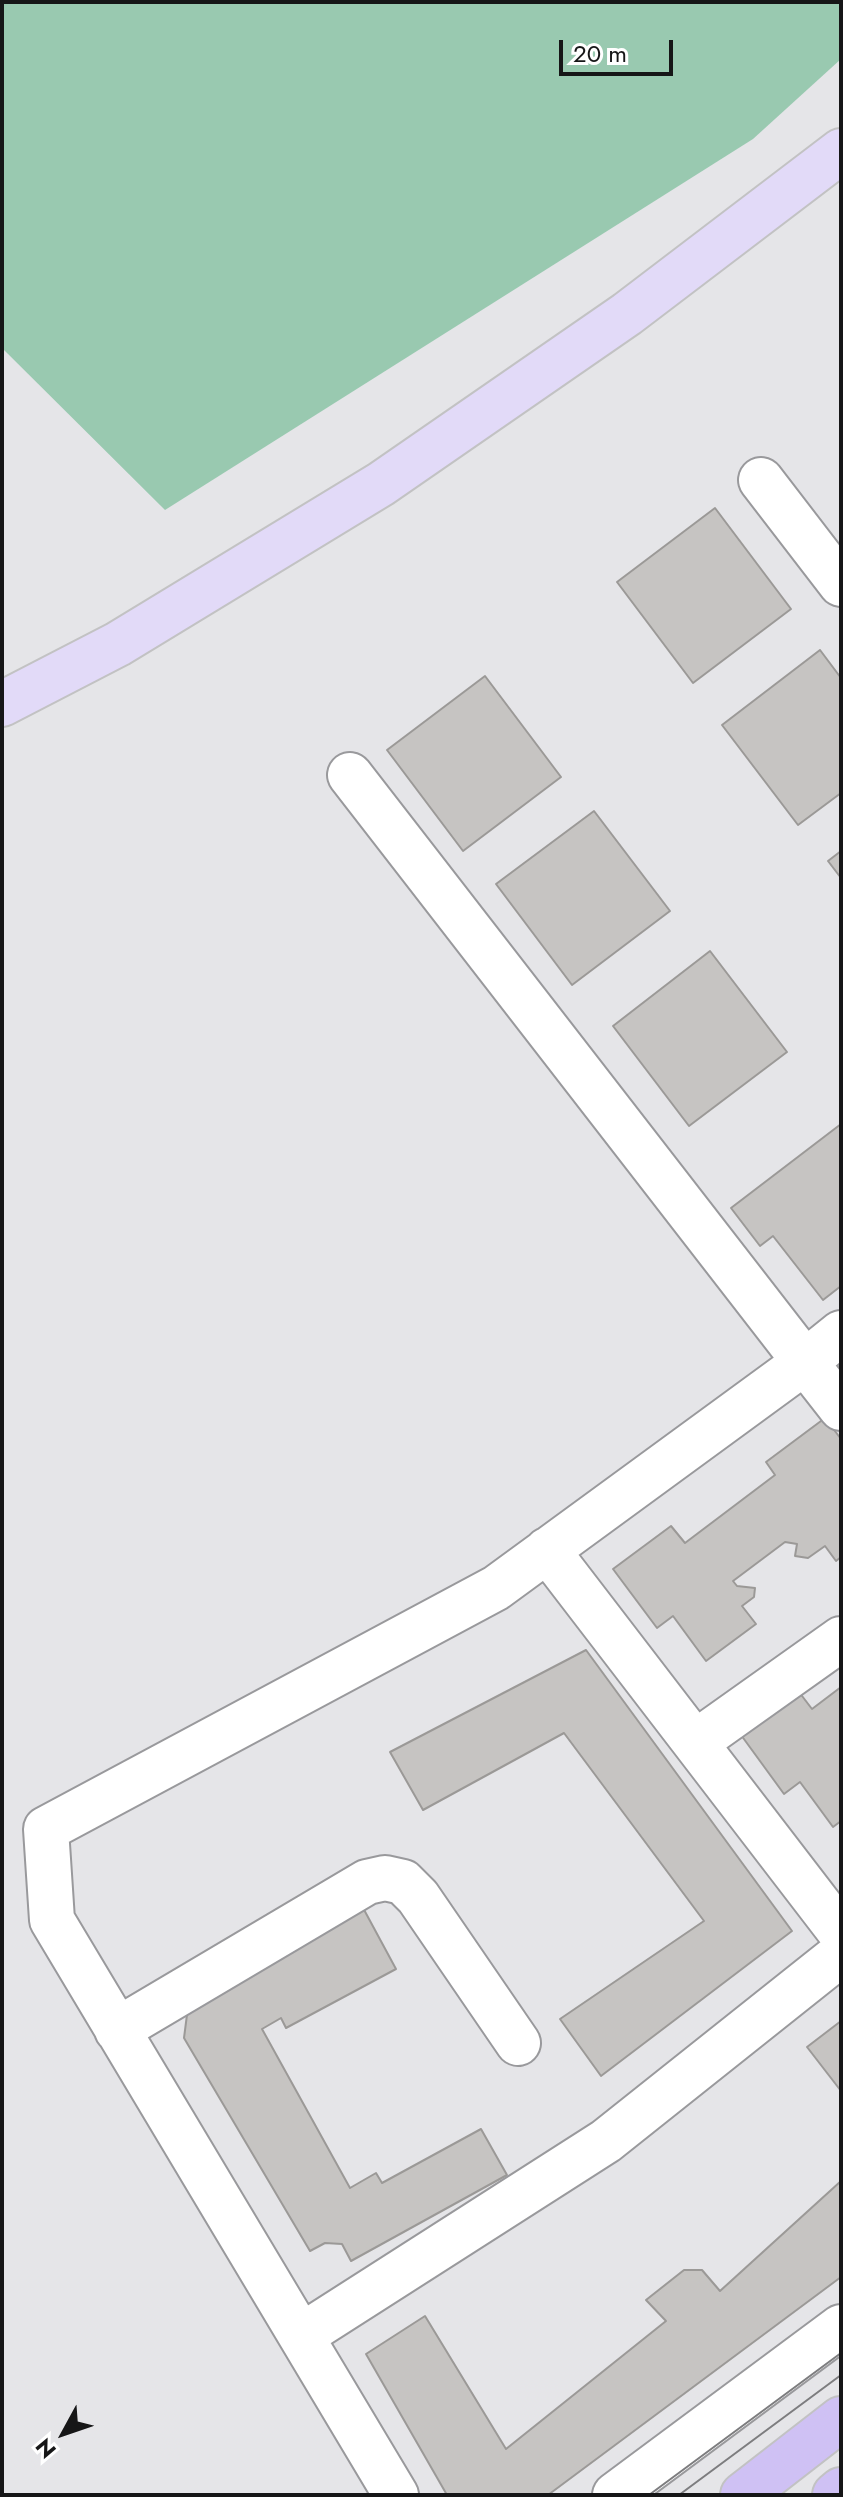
<!DOCTYPE html>
<html>
<head>
<meta charset="utf-8">
<style>
	body { margin:0 }
	#map { position:relative; width:843px; height:2497px; overflow:hidden; background:#e5e5e8; font-family:Jost,sans-serif }
	canvas { display:block }
	.frame { position:absolute; inset:0; border:4px solid #161617; pointer-events:none }
	.north { position:absolute; left:24px; top:2393px; width:80px; height:80px; -webkit-text-stroke:6px #fff; paint-order:stroke; rotate:230deg; font-size:22px; font-weight:700; line-height:32px; text-align:center; color:#161617 }
	.north::after { content:''; display:block; margin:auto; width:28px; height:36px; background:#161617; clip-path:polygon(50% 0,100% 100%,50% 72%,0 100%) }
	.scale { position:absolute; left:559px; top:40px; width:114px; height:36px; box-sizing:border-box; border:4px solid #161617; border-top:0; padding-left:10px; font-size:24px; line-height:28px; white-space:nowrap; color:#161617; -webkit-text-stroke:6px #fff; paint-order:stroke }
</style>
</head>
<body>
<div id="map">
<canvas width="843" height="2497"></canvas>
<div class="frame"></div>
<div class="north">N</div>
<div class="scale">20 m</div>
</div>
<script>
const ctx = document.querySelector('canvas').getContext('2d');
ctx.lineJoin = 'round';
function fillPath(path, color) {
  ctx.fillStyle = color;
  ctx.fill(path, 'evenodd');
}
function toPath(rows) {
  const path = new Path2D();
  for (const r of rows) {
    path.moveTo(r[0], r[1]);
    for (let i = 2; i < r.length; i += 2) path.lineTo(r[i], r[i + 1]);
  }
  return path;
}
function trace(path, color, width, dash) {
  ctx.strokeStyle = color;
  ctx.lineWidth = width;
  ctx.lineCap = dash ? 'butt' : 'round';
  ctx.setLineDash(dash || []);
  ctx.stroke(path);
}
const green = toPath([
	[2,2,841,2,841,59,753,139,165,510,2,348]
]);
const building = toPath([
	[715,508,791,609,693,683,617,582,715,508],
	[820,650,841,678,841,793,798,825,722,725,820,650],
	[485,676,561,777,463,851,387,750,485,676],
	[594,811,670,911,572,985,496,884,594,811],
	[841,851,841,878,828,861,841,851],
	[710,951,787,1052,689,1126,613,1026,710,951],
	[841,1124,841,1286,823,1300,773,1236,760,1246,731,1208,841,1124],
	[825,1418,841,1439,841,1557,836,1561,825,1546,808,1558,795,1556,797,1544,785,1542,733,1581,737,1586,755,1588,754,1597,742,1606,756,1624,706,1661,673,1616,657,1628,613,1569,671,1526,685,1543,775,1475,766,1462,825,1418],
	[586,1650,792,1931,601,2076,560,2019,704,1921,564,1733,423,1810,390,1752,586,1650],
	[841,1687,841,1821,833,1827,800,1782,784,1794,741,1735,799,1692,812,1709,841,1687],
	[362,1906,396,1969,286,2028,281,2018,262,2029,350,2188,376,2173,382,2183,481,2129,507,2175,351,2261,342,2244,325,2243,310,2251,184,2038,189,1999,362,1906],
	[841,2021,841,2091,807,2047,841,2021],
	[841,2181,841,2277,548,2495,447,2495,366,2354,425,2316,506,2449,666,2321,646,2300,684,2270,702,2270,720,2291,841,2181]
]);
const minor = toPath([
	[761,480,841,584],
	[350,775,805,1362,841,1333],
	[547,1550,841,1933],
	[696,1742,841,1639],
	[117,2030,367,1882,385,1878,403,1882,418,1897,518,2043],
	[301,2336,606,2141,841,1954],
	[396,2495,52,1920,46,1829,496,1588,805,1362,841,1408],
	[615,2495,841,2327]
]);
const major = toPath([
	[2,704,118,644,381,484,627,314,841,151]
]);
const highway = toPath([
	[743,2495,841,2419],
	[835,2495,841,2490]
]);
const tram = toPath([
	[649,2495,841,2353],
	[679,2495,841,2375]
]);
fillPath(green, '#99c9b0');
fillPath(building, '#c6c4c2');
trace(building, '#9b9997', 2);
trace(minor, '#99999c', 48);
trace(major, '#c2c2c3', 48);
trace(highway, '#c2c2c3', 48);
trace(minor, '#fff', 44);
trace(major, '#e2daf8', 44);
trace(highway, '#cfc1f4', 44);
trace(tram, '#7d7d7f', 2);
</script>
</body>
</html>
